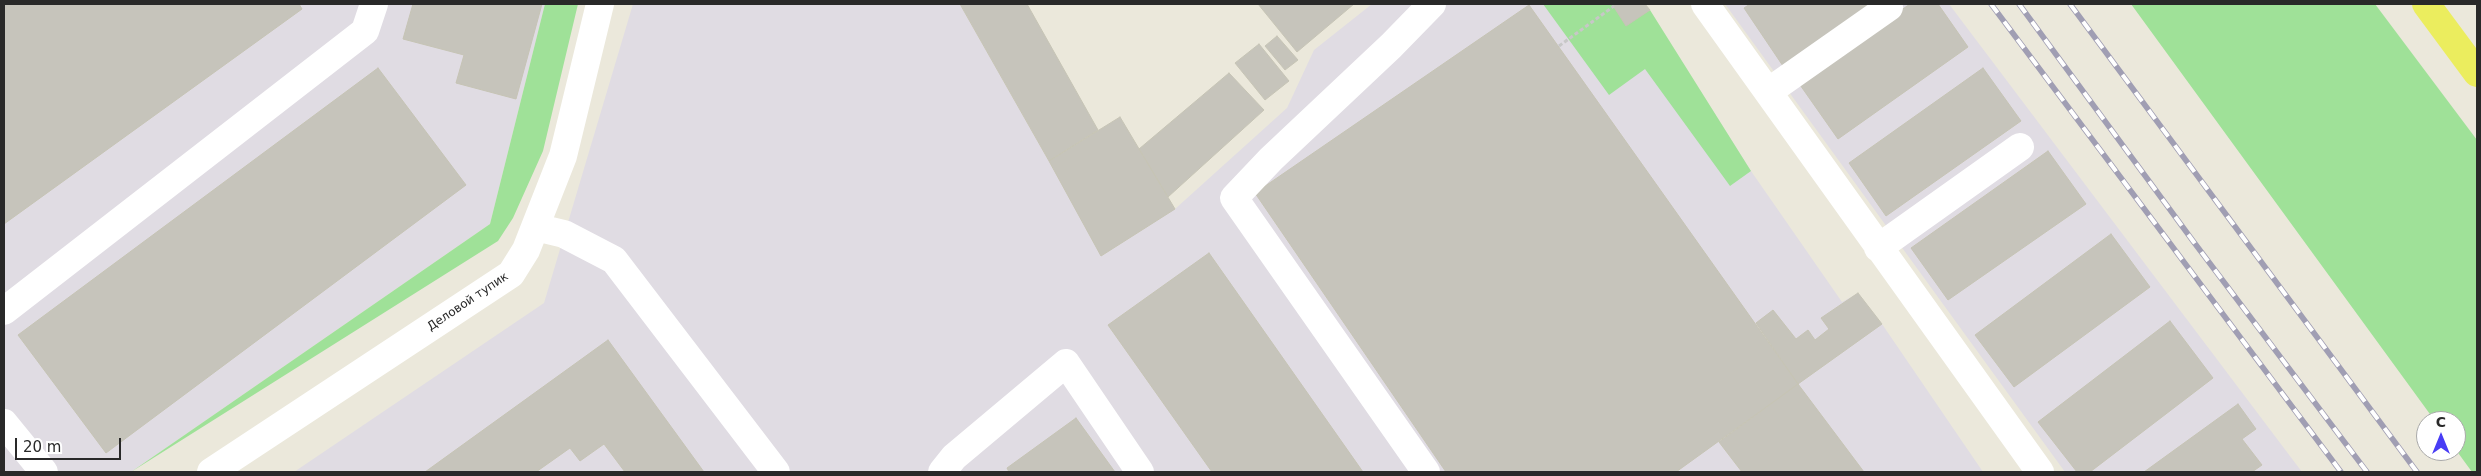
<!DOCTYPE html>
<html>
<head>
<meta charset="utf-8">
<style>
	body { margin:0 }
	#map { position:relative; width:2481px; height:476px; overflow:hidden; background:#ebe8db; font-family:"DejaVu Sans",sans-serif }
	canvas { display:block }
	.frame { position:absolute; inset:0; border:5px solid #292929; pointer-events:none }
	.north { position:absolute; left:2416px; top:411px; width:50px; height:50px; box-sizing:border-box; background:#fff; border:1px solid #a9a9a9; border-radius:50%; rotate:0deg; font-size:14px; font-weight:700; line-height:20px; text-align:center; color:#292929 }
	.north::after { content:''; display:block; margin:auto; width:18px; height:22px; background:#493df5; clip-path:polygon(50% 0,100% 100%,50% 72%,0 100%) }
	.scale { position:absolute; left:15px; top:438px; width:106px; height:22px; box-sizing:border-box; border:2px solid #292929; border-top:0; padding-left:6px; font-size:15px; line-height:18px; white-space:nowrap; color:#292929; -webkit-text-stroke:4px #fff; paint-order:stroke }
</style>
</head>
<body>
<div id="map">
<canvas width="2481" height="476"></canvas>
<div class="frame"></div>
<div class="north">С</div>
<div class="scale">20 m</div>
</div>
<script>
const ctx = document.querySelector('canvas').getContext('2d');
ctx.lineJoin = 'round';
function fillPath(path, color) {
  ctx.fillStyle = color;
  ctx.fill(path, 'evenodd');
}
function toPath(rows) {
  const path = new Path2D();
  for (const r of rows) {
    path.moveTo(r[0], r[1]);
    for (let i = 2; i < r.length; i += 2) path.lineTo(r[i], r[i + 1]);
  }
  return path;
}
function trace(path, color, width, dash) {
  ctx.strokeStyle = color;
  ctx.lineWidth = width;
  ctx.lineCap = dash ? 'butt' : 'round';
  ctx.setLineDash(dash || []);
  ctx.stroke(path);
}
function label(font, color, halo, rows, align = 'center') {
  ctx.font = font + ' "DejaVu Sans",sans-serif';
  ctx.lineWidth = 4;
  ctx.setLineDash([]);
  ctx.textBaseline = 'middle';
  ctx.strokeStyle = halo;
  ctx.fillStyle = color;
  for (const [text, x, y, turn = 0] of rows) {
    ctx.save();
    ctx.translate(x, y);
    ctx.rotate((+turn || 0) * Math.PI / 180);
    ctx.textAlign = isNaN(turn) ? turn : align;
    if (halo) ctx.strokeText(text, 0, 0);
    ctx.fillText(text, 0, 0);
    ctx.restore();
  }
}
const industrial = toPath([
	[4,4,545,4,490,224,131,472,4,472],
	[633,4,960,4,1049,161,1175,209,1287,108,1314,50,1372,4,1645,4,1751,171,1842,302,1858,293,1882,324,1983,472,294,472,544,303],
	[1725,4,1949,4,2302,472,2065,472]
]);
const green = toPath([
	[545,4,578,4,543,151,513,218,498,241,131,472,490,224],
	[1543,4,1612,4,1626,25,1650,10,1751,171,1730,186,1645,69,1609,95],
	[2131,4,2375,4,2477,140,2477,472,2472,472,2456,450,2456,421,2435,421]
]);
const building = toPath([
	[4,4,299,4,302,9,4,224,4,4],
	[413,4,542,4,516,99,456,83,464,55,403,39,413,4],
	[960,4,1027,4,1098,130,1049,161,960,4],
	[1258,4,1354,4,1297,52,1258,4],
	[1612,4,1645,4,1650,10,1626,26,1612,4],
	[1750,4,1876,4,1783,66,1744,8,1750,4],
	[1910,4,1938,4,1968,47,1838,139,1798,82,1910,4],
	[1529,5,1798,384,1676,472,1446,472,1255,193,1529,5],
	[1277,36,1298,60,1285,70,1265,46,1277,36],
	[1259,44,1289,81,1265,100,1235,63,1259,44],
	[378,68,466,185,106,453,18,335,378,68],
	[1983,68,2021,121,1886,216,1849,163,1983,68],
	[1229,73,1264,110,1168,197,1139,149,1229,73],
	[1120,117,1175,209,1101,256,1049,161,1120,117],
	[2048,151,2086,204,1948,300,1911,248,2048,151],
	[2111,234,2150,287,2014,387,1975,335,2111,234],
	[1209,253,1363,472,1212,472,1108,325,1209,253],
	[1858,293,1882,324,1798,384,1756,323,1773,310,1796,339,1808,330,1815,340,1829,329,1821,318,1858,293],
	[2170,321,2213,378,2090,472,2077,472,2038,422,2170,321],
	[608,340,704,472,625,472,604,444,580,461,570,448,536,472,425,472,608,340],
	[1798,384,1864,472,1742,472,1719,442,1798,384],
	[2238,404,2256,429,2242,439,2262,465,2252,472,2144,472,2238,404],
	[1076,418,1115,472,1009,472,1007,468,1076,418]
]);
const path = toPath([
	[1559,46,1614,6]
]);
const minor = toPath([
	[1705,4,2040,472],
	[1768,92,1889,7],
	[535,227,564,234,614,260,776,472],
	[1878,248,2020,147],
	[4,311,365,31,374,4],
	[4,423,44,472],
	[211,472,511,274,526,250,563,156,600,4],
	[942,472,954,457,1066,363,1140,472],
	[1426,472,1234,198,1271,159,1391,46,1432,4]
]);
const major = toPath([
	[2426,4,2477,73]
]);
const rail = toPath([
	[1991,4,2341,472],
	[2019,4,2193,241,2367,472],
	[2070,4,2417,472]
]);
const streetNames = [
	["Деловой тупик",468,302,-34]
];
fillPath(industrial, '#e0dce3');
fillPath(green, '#9fe198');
fillPath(building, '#c6c4bb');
trace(building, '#c6c4b5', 1);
trace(path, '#c7c7c7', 3, [4, 2.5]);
trace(minor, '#fff', 28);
trace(major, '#ebed5e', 28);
trace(rail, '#a09eb3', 5.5);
trace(rail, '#fff', 4, [11]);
label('12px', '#292929', '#fff', streetNames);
</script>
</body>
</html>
